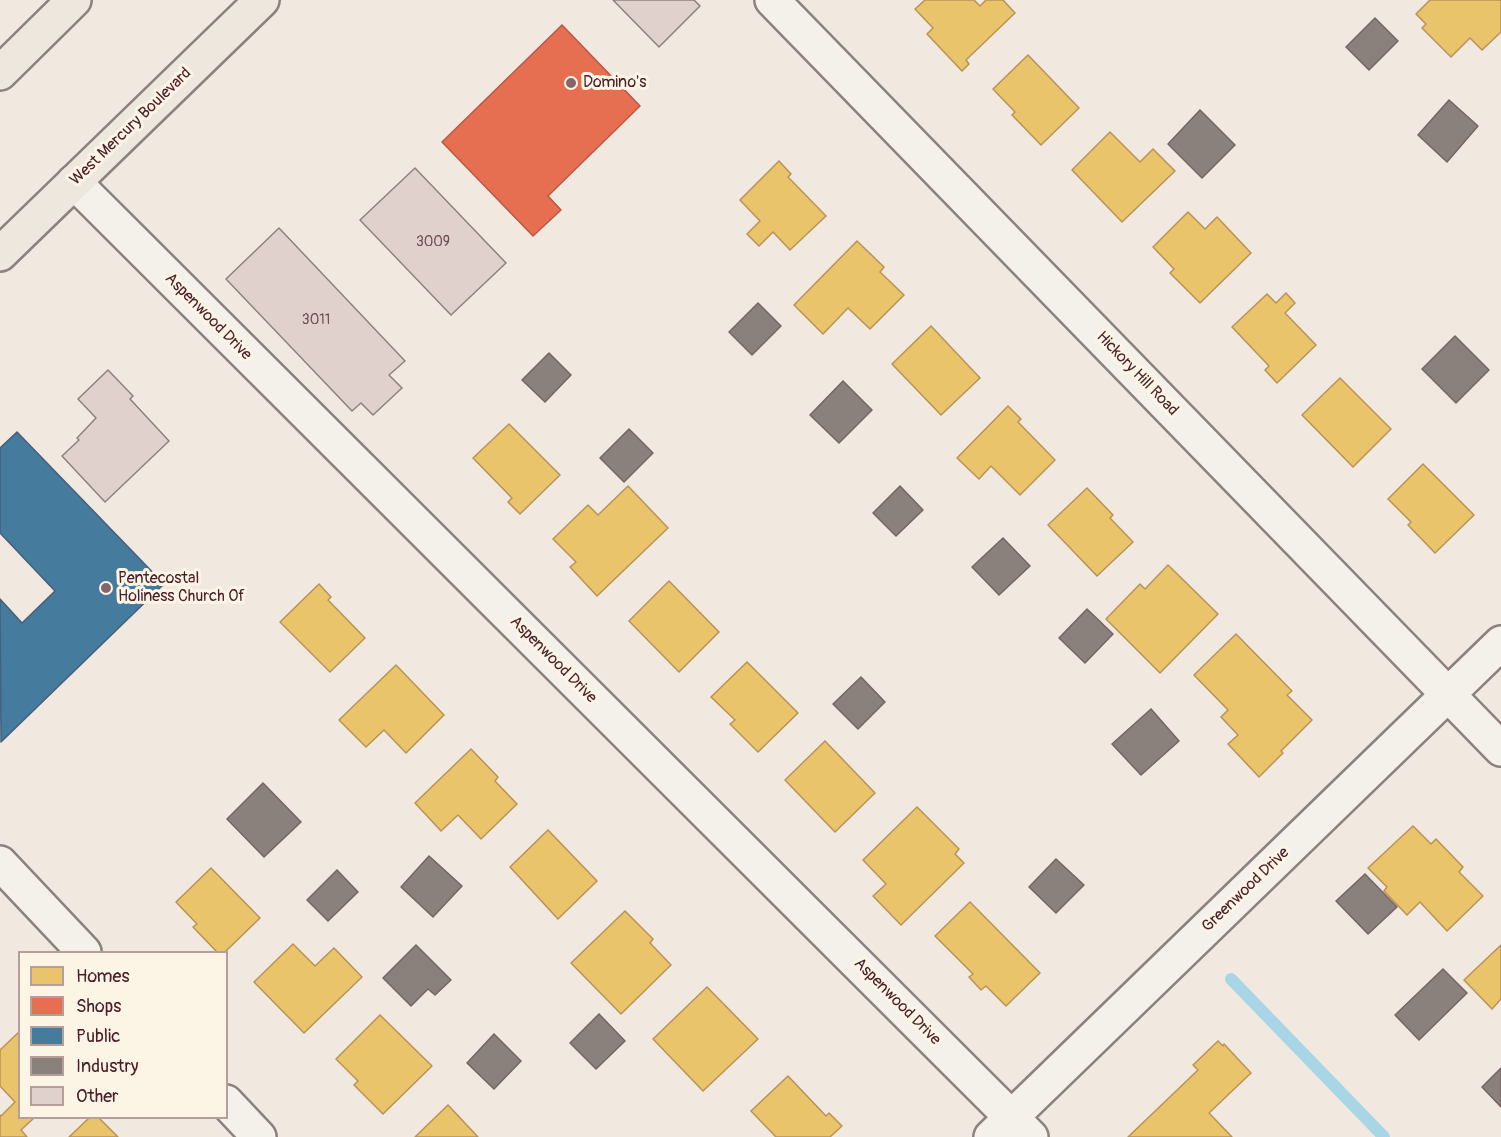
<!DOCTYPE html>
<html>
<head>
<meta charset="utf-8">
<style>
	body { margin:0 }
	#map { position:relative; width:1501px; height:1137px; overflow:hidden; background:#f1e8e0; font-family:Pangolin,sans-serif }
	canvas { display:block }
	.legend { position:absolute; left:18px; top:951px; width:210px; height:168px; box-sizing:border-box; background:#fcf5e5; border:2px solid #b59f9b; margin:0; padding:8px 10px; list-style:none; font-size:18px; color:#4a1f2b }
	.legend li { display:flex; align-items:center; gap:12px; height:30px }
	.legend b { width:30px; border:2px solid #b59f9b }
</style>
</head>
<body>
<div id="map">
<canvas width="1501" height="1137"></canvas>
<ul class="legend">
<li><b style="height:16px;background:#e9c46a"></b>Homes</li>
<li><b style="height:16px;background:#e76f51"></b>Shops</li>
<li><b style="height:16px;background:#457b9d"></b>Public</li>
<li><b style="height:16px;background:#8a817c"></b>Industry</li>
<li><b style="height:16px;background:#e1d1cc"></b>Other</li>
</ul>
</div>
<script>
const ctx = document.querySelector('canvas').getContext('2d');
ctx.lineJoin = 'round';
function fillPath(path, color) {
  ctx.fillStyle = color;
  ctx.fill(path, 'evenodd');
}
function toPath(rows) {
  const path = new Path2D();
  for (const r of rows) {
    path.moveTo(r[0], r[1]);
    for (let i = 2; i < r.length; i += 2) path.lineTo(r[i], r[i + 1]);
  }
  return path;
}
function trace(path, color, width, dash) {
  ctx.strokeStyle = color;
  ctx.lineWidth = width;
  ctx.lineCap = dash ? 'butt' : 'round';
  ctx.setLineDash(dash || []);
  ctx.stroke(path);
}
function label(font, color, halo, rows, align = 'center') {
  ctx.font = font + ' Pangolin,sans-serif';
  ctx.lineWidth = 6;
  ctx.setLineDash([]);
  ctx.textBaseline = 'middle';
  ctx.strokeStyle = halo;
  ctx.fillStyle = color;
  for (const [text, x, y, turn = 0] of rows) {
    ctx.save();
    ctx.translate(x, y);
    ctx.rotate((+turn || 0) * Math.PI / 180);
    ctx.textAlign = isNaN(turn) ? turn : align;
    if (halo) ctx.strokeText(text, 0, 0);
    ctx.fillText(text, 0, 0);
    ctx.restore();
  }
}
const homes = toPath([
	[925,0,974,0,980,6,986,0,1003,0,1015,13,966,60,969,64,962,71,927,34,933,28,915,9,925,0],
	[1430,0,1501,0,1501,32,1482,50,1470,38,1451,57,1422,28,1426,24,1416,14,1430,0],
	[1028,55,1079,108,1041,145,1012,115,1015,112,993,89,1028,55],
	[1110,132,1140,162,1153,149,1175,171,1122,222,1072,170,1110,132],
	[779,161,791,174,788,177,826,216,790,250,773,232,759,246,747,234,760,221,740,200,779,161],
	[1188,212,1205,229,1217,217,1251,253,1200,303,1170,273,1174,269,1153,247,1188,212],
	[857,241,884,267,880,272,904,295,870,329,848,308,823,334,794,305,857,241],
	[1286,293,1295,303,1285,313,1316,345,1277,383,1265,370,1269,366,1232,327,1267,294,1276,303,1286,293],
	[931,326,980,378,941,415,892,364,931,326],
	[1340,378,1391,429,1353,467,1302,415,1340,378],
	[1008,406,1021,419,1018,422,1055,460,1020,495,991,466,979,479,957,458,1008,406],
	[509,424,560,475,520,514,508,502,512,498,473,458,509,424],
	[1423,464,1474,515,1435,553,1408,525,1411,522,1388,499,1423,464],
	[628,486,668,528,597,596,570,567,576,562,553,539,588,505,598,515,628,486],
	[1087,488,1113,515,1110,518,1133,542,1097,576,1048,525,1087,488],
	[1168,565,1218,614,1160,673,1106,619,1140,584,1145,589,1168,565],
	[669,581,719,632,679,672,629,621,669,581],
	[319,584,331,597,328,600,365,638,330,672,280,622,319,584],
	[1236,634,1292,691,1287,695,1312,720,1281,751,1283,753,1259,777,1228,744,1238,735,1221,717,1228,710,1194,675,1236,634],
	[747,662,798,713,758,752,730,724,735,720,711,697,747,662],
	[396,665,444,715,406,753,384,730,366,747,339,720,396,665],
	[825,741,875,793,835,832,785,780,825,741],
	[471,749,498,777,495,781,517,804,481,839,458,815,441,831,415,803,471,749],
	[917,807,959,849,955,854,964,863,901,925,873,896,886,884,863,860,917,807],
	[1413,826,1431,844,1436,839,1463,867,1459,872,1483,896,1447,931,1420,902,1407,915,1384,891,1387,887,1368,868,1413,826],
	[548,830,597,881,558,919,510,867,548,830],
	[211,868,260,918,225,952,217,952,193,927,197,924,176,902,211,868],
	[970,902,1040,973,1006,1006,986,986,981,990,969,977,973,974,935,936,970,902],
	[625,911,653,939,650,943,671,965,621,1014,571,963,625,911],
	[293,944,315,966,334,948,362,977,304,1033,254,982,293,944],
	[1501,945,1501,999,1492,1009,1464,980,1501,945],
	[707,987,758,1039,703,1091,653,1039,707,987],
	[380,1015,432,1066,383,1114,354,1085,358,1081,336,1059,380,1015],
	[20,1031,20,1118,34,1118,21,1130,27,1137,0,1137,0,1115,1,1116,15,1102,0,1086,0,1050,20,1031],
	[1218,1041,1223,1046,1224,1044,1251,1073,1209,1113,1232,1137,1128,1137,1198,1070,1193,1065,1218,1041],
	[788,1076,826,1116,829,1113,842,1126,830,1137,776,1137,751,1111,788,1076],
	[448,1105,478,1137,415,1137,448,1105],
	[89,1118,99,1118,118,1137,69,1137,89,1118]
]);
const shops = toPath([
	[562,25,640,106,548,196,561,210,533,236,442,142,562,25]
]);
const public = toPath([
	[17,432,164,584,1,742,0,599,22,623,55,591,0,533,0,448,17,432]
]);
const industry = toPath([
	[1375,18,1398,41,1369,70,1346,47,1375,18],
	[1449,100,1478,126,1447,162,1418,135,1449,100],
	[1200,110,1235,145,1202,178,1168,144,1200,110],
	[758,303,781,326,752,355,729,332,758,303],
	[1455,336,1489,370,1456,403,1422,369,1455,336],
	[549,353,571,375,545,402,522,380,549,353],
	[843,381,872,410,839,443,810,415,843,381],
	[629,429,653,453,624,482,600,458,629,429],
	[900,486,923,510,896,536,873,513,900,486],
	[1003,538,1030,566,999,595,972,567,1003,538],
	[1087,609,1113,634,1085,663,1059,638,1087,609],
	[861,677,885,702,858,729,833,704,861,677],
	[1151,709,1179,741,1141,775,1112,744,1151,709],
	[263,783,301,822,264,857,227,819,263,783],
	[429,856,462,886,433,917,401,887,429,856],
	[1056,859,1084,885,1056,913,1029,887,1056,859],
	[337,870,358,892,328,921,307,900,337,870],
	[1365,874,1397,907,1368,934,1336,901,1365,874],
	[416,945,451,980,435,995,428,989,411,1006,383,978,416,945],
	[1443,969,1467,993,1419,1040,1395,1015,1443,969],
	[599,1014,625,1041,596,1069,570,1043,599,1014],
	[494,1034,521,1061,494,1089,467,1063,494,1034],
	[1501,1068,1501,1107,1482,1087,1501,1068]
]);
const stream = toPath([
	[1231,979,1384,1137]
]);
const building = toPath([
	[613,0,694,0,700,6,659,47,613,0],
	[415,168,506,263,451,315,360,220,415,168],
	[279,228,405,361,389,375,402,388,373,415,361,403,352,411,226,279,279,228],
	[108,370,133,396,130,399,169,441,105,502,62,456,79,440,77,438,96,418,78,399,108,370]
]);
const minor = toPath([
	[772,0,1501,749],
	[74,182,1031,1137],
	[0,863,84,952],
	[226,1102,259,1137],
	[991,1137,1501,643]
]);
const trunk = toPath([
	[0,73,74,0],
	[0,254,262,0]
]);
const markers = [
	[571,83,6,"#84656a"],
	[106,588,6,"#84656a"]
];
const numberNames = [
	["3009",433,242],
	["3011",316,320]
];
const poiNames = [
	["Domino's",583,83],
	["Pentecostal",118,579],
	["Holiness Church Of",118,597]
];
const streetNames = [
	["West Mercury Boulevard",131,127,-44],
	["Aspenwood Drive",208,317,45],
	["Hickory Hill Road",1137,374,46],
	["Aspenwood Drive",553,660,45],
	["Greenwood Drive",1246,890,-44],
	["Aspenwood Drive",897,1002,45]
];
fillPath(homes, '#e9c46a');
trace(homes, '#b99257', 1.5);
fillPath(shops, '#e76f51');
trace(shops, '#b85746', 1.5);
fillPath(public, '#457b9d');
trace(public, '#465f7b', 1.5);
fillPath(industry, '#8a817c');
trace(industry, '#776464', 1.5);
trace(stream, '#a8d6e7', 12);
fillPath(building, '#e1d1cc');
trace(building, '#8d8180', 1.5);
trace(minor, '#8d8180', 38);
trace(trunk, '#8d8180', 38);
trace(minor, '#f4f0ea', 33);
trace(trunk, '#ede7dd', 33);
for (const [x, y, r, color] of markers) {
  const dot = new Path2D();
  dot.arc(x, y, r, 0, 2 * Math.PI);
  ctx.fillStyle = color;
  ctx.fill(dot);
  trace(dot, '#fcf5e5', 2);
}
label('14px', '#704c53', null, numberNames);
label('16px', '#4a1f2b', '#fcf5e5', poiNames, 'left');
label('16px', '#4a1f2b', '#fcf5e5', streetNames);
</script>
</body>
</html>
